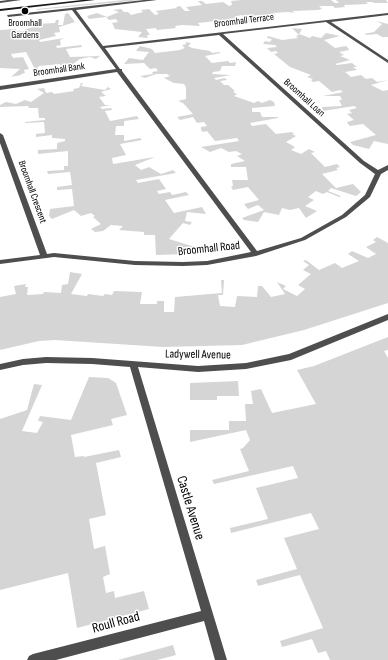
<!DOCTYPE html>
<html>
<head>
<meta charset="utf-8">
<style>
	body { margin:0 }
	canvas { display:block; background:#fff }
</style>
</head>
<body>
<canvas width="388" height="660"></canvas>
<script>
const ctx = document.querySelector('canvas').getContext('2d');
ctx.lineJoin = 'round';
function fillPath(path, color) {
  ctx.fillStyle = color;
  ctx.fill(path, 'evenodd');
}
function toPath(rows) {
  const path = new Path2D();
  for (const r of rows) {
    path.moveTo(r[0], r[1]);
    for (let i = 2; i < r.length; i += 2) path.lineTo(r[i], r[i + 1]);
  }
  return path;
}
function trace(path, color, width, dash) {
  ctx.strokeStyle = color;
  ctx.lineWidth = width;
  ctx.lineCap = dash ? 'butt' : 'round';
  ctx.setLineDash(dash || []);
  ctx.stroke(path);
}
function label(font, color, halo, rows, align = 'center') {
  ctx.font = font + ' "Sofia Sans Condensed",sans-serif';
  ctx.lineWidth = 3;
  ctx.setLineDash([]);
  ctx.textBaseline = 'middle';
  ctx.strokeStyle = halo;
  ctx.fillStyle = color;
  for (const [text, x, y, turn = 0] of rows) {
    ctx.save();
    ctx.translate(x, y);
    ctx.rotate((+turn || 0) * Math.PI / 180);
    ctx.textAlign = isNaN(turn) ? turn : align;
    if (halo) ctx.strokeText(text, 0, 0);
    ctx.fillText(text, 0, 0);
    ctx.restore();
  }
}
const green = toPath([
	[124,0,141,0,36,10,37,9],
	[241,0,331,0,335,3,339,3,336,0,386,0,388,3,374,3,372,2,366,2,368,4,344,5,345,7,335,8,333,6,319,6,322,9,318,10,292,11,295,13,288,12,273,13,275,16,271,17,267,17,265,15,249,16,255,22,250,23,242,15,237,16,239,19,233,19,235,21,226,22,229,26,225,26,216,21,198,23,200,26,182,25,175,26,176,28,157,30,156,28,146,29,150,35,147,35,148,38,138,37,142,32,115,29,112,23,118,22,116,19,109,20,106,17,89,19,87,16,97,13,107,17,119,12,113,10,121,9,124,12,128,12,131,15,143,12,141,10,149,9,155,15,159,14,156,11,177,8,176,7,180,6,185,11,190,11,186,7,202,5,198,1,202,1,206,4,223,2,229,6,232,5,231,1],
	[68,13,75,22,59,27,60,32,54,33,56,36,39,40,40,42,64,38,60,40,61,45,56,46,57,48,81,45,82,47,66,49,70,57,100,56,96,59,90,57,80,59,73,64,84,67,75,69,71,65,61,66,60,64,39,66,37,68,39,73,37,73,26,52,11,54,13,58,23,57,29,69,24,70,25,73,21,74,21,75,11,77,20,69,0,68,0,30,16,29,16,31,24,31,25,29,31,28,33,22,37,21,37,24,55,23,56,20,59,20,58,25,63,25,65,14],
	[376,21,388,24,388,37,382,37,377,34,367,35,364,34,374,32,382,24],
	[292,28,302,29,299,34,310,38,312,36,321,38,326,33,340,36,324,40,335,48,346,46,348,48,349,50,339,52,344,55,340,56,350,60,335,64,337,65,352,63,357,67,353,67,357,70,345,72,351,77,361,75,366,79,372,78,377,82,388,80,371,85,383,91,388,90,388,144,374,141,369,149,353,145,350,142,376,135,363,124,350,126,348,124,347,122,354,120,347,114,352,113,349,110,357,108,354,106,323,111,322,107,342,106,339,100,342,100,340,96,323,96,343,92,340,90,332,92,319,81,313,82,311,80,313,79,307,77,311,75,290,67,274,54,278,53,276,51,271,52,267,48,277,47,275,45,263,44,265,41,270,42,272,39,267,38,268,36,282,40,298,38,296,36,299,35],
	[186,42,191,43,188,46,192,48,210,51,212,53,219,52,221,53,205,56,212,63,228,61,230,63,236,62,235,66,222,66,220,71,213,72,212,74,231,75,214,78,216,80,225,78,227,80,220,81,224,85,228,85,235,91,233,92,237,94,234,96,254,103,258,101,262,103,270,100,274,102,275,106,252,108,252,112,260,112,262,117,278,117,278,118,250,123,252,126,266,124,276,134,292,132,294,134,292,134,296,136,286,142,295,147,291,150,301,154,309,149,315,152,311,153,325,167,337,164,340,167,336,168,338,170,322,174,336,188,353,184,361,192,356,196,331,188,328,191,341,196,339,197,327,192,323,194,316,191,308,197,314,200,305,206,317,211,306,218,299,208,290,210,282,208,279,215,264,212,258,222,244,220,242,218,264,210,258,205,248,209,244,204,259,200,248,187,233,190,231,187,233,186,232,180,248,180,246,167,231,167,231,164,245,161,237,156,242,154,236,151,229,152,221,148,210,152,201,147,239,141,237,138,215,141,207,131,203,132,201,130,201,127,207,126,204,122,197,123,193,117,180,120,177,117,193,114,183,103,178,101,186,99,186,87,184,84,174,83,164,78,170,76,167,74,156,74,145,78,140,76,153,74,152,72,158,71,156,68,150,69,144,63,124,64,129,58,143,60,149,52,136,51,140,46,152,49,155,53,180,50,185,48,182,45,186,44],
	[81,83,83,83,81,86,105,90,108,87,111,89,101,92,106,96,99,97,105,105,111,105,100,107,102,109,111,108,112,110,105,111,110,121,137,116,139,119,124,121,124,126,116,126,115,135,124,135,124,141,140,138,142,140,120,144,126,155,112,158,113,164,155,157,135,165,141,170,149,167,161,174,173,170,176,173,136,180,138,183,159,179,166,189,157,191,159,194,170,192,172,195,186,192,189,195,165,200,174,213,202,207,206,214,187,212,185,221,192,222,190,225,183,223,169,239,195,247,189,254,156,255,155,235,144,235,144,232,119,230,123,226,111,225,103,231,95,232,91,229,101,224,93,217,95,216,91,213,81,216,74,210,52,219,49,216,50,209,74,206,72,189,57,190,57,187,72,185,70,172,48,174,47,171,64,170,64,166,68,166,68,151,38,154,38,150,57,149,57,143,65,141,65,139,52,138,52,135,36,137,36,134,45,133,44,122,25,123,25,122,45,120,45,118,39,118,38,108,29,108,28,106,0,107,0,105,6,102,16,104,25,100,31,102,44,93,37,89,44,88,46,93,52,92,54,94,74,91,73,89,79,88],
	[377,237,388,243,388,303,304,330,242,345,163,347,55,340,39,341,0,350,0,297,16,294,14,286,26,284,25,287,28,287,27,295,43,294,44,292,61,293,62,285,68,284,70,272,82,274,71,294,87,296,88,294,103,296,105,294,112,295,114,291,142,292,140,304,157,304,157,301,164,301,164,312,174,312,175,297,222,293,221,280,224,280,223,295,218,295,220,306,235,307,237,296,257,297,258,286,262,286,271,297,285,294,277,282,286,286,283,289,297,296,305,289,298,285,311,274,303,270,309,265,303,261,306,260,319,270,335,263,342,268,359,261,348,254,352,251,368,258,376,254,366,247,376,242,373,240],
	[388,337,388,350,384,351,388,358,388,660,330,660,326,651,318,653,312,639,282,647,280,641,323,628,300,575,258,586,256,580,297,569,284,538,319,529,311,513,231,533,230,528,268,519,256,488,298,478,293,466,214,484,212,480,249,471,240,449,243,448,250,440,246,430,190,442,190,430,229,430,229,421,246,421,245,404,253,404,251,391,261,389,272,413,316,404,297,370,314,366],
	[89,377,108,378,116,383,127,415,111,419,113,425,71,435,75,457,84,456,84,457,119,450,121,457,96,463,106,515,89,519,94,549,105,546,110,574,103,577,106,593,114,591,115,598,144,591,149,609,77,628,68,573,0,590,0,419,27,410,34,384,42,385,22,431,37,433,43,422,38,421,40,416,71,420],
	[238,381,239,396,217,396,217,400,190,400,190,383],
	[173,645,176,655,157,660,118,660]
]);
const street = toPath([
	[8,0,21,0,0,3,0,1,8,0],
	[144,0,157,0,76,10,103,46,388,13,388,15,331,22,388,60,388,63,326,22,223,34,364,161,378,170,388,165,388,170,381,174,370,197,346,217,305,240,256,256,207,265,183,266,135,265,54,257,0,264,0,260,40,255,0,143,0,133,3,135,47,254,54,253,135,261,183,262,207,261,251,252,117,72,0,90,0,86,116,69,72,10,8,17,7,15,144,0],
	[219,35,360,163,375,174,365,195,342,215,301,238,257,251,122,71,122,69,120,69,105,48,219,35],
	[388,314,388,320,291,360,246,369,198,372,138,367,227,660,215,660,204,621,56,660,27,660,29,656,33,654,201,611,130,367,92,364,46,363,23,365,0,370,0,364,23,359,46,357,92,358,198,366,246,363,289,354,388,314]
]);
const secondary = toPath([
	[82,0,95,0,0,11,0,9,82,0]
]);
const markers = [
	[25,11,4,"#000"]
];
const farStreetnames = [
	["Broomhall Terrace",244,21,-7],
	["Broomhall Bank",59,70,-8],
	["Broomhall Loan",304,98,42],
	["Broomhall Crescent",32,192,70]
];
const farPoinames = [
	["Broomhall",25,23],
	["Gardens",25,35]
];
const streetNames = [
	["Broomhall Road",209,249,-6],
	["Ladywell Avenue",198,355,1]
];
const nearStreetnames = [
	["Castle Avenue",190,508,73],
	["Roull Road",116,623,-15]
];
fillPath(green, '#d5d5d5');
fillPath(street, '#4e4e4e');
fillPath(secondary, '#1b1b1b');
for (const [x, y, r, color] of markers) {
  const dot = new Path2D();
  dot.arc(x, y, r, 0, 2 * Math.PI);
  ctx.fillStyle = color;
  ctx.fill(dot);
  trace(dot, '#fff', 1.5);
}
label('10px', '#000', '#fff', farStreetnames);
label('10px', '#000', '#fff', farPoinames);
label('12px', '#000', '#fff', streetNames);
label('14px', '#000', '#fff', nearStreetnames);
</script>
</body>
</html>
